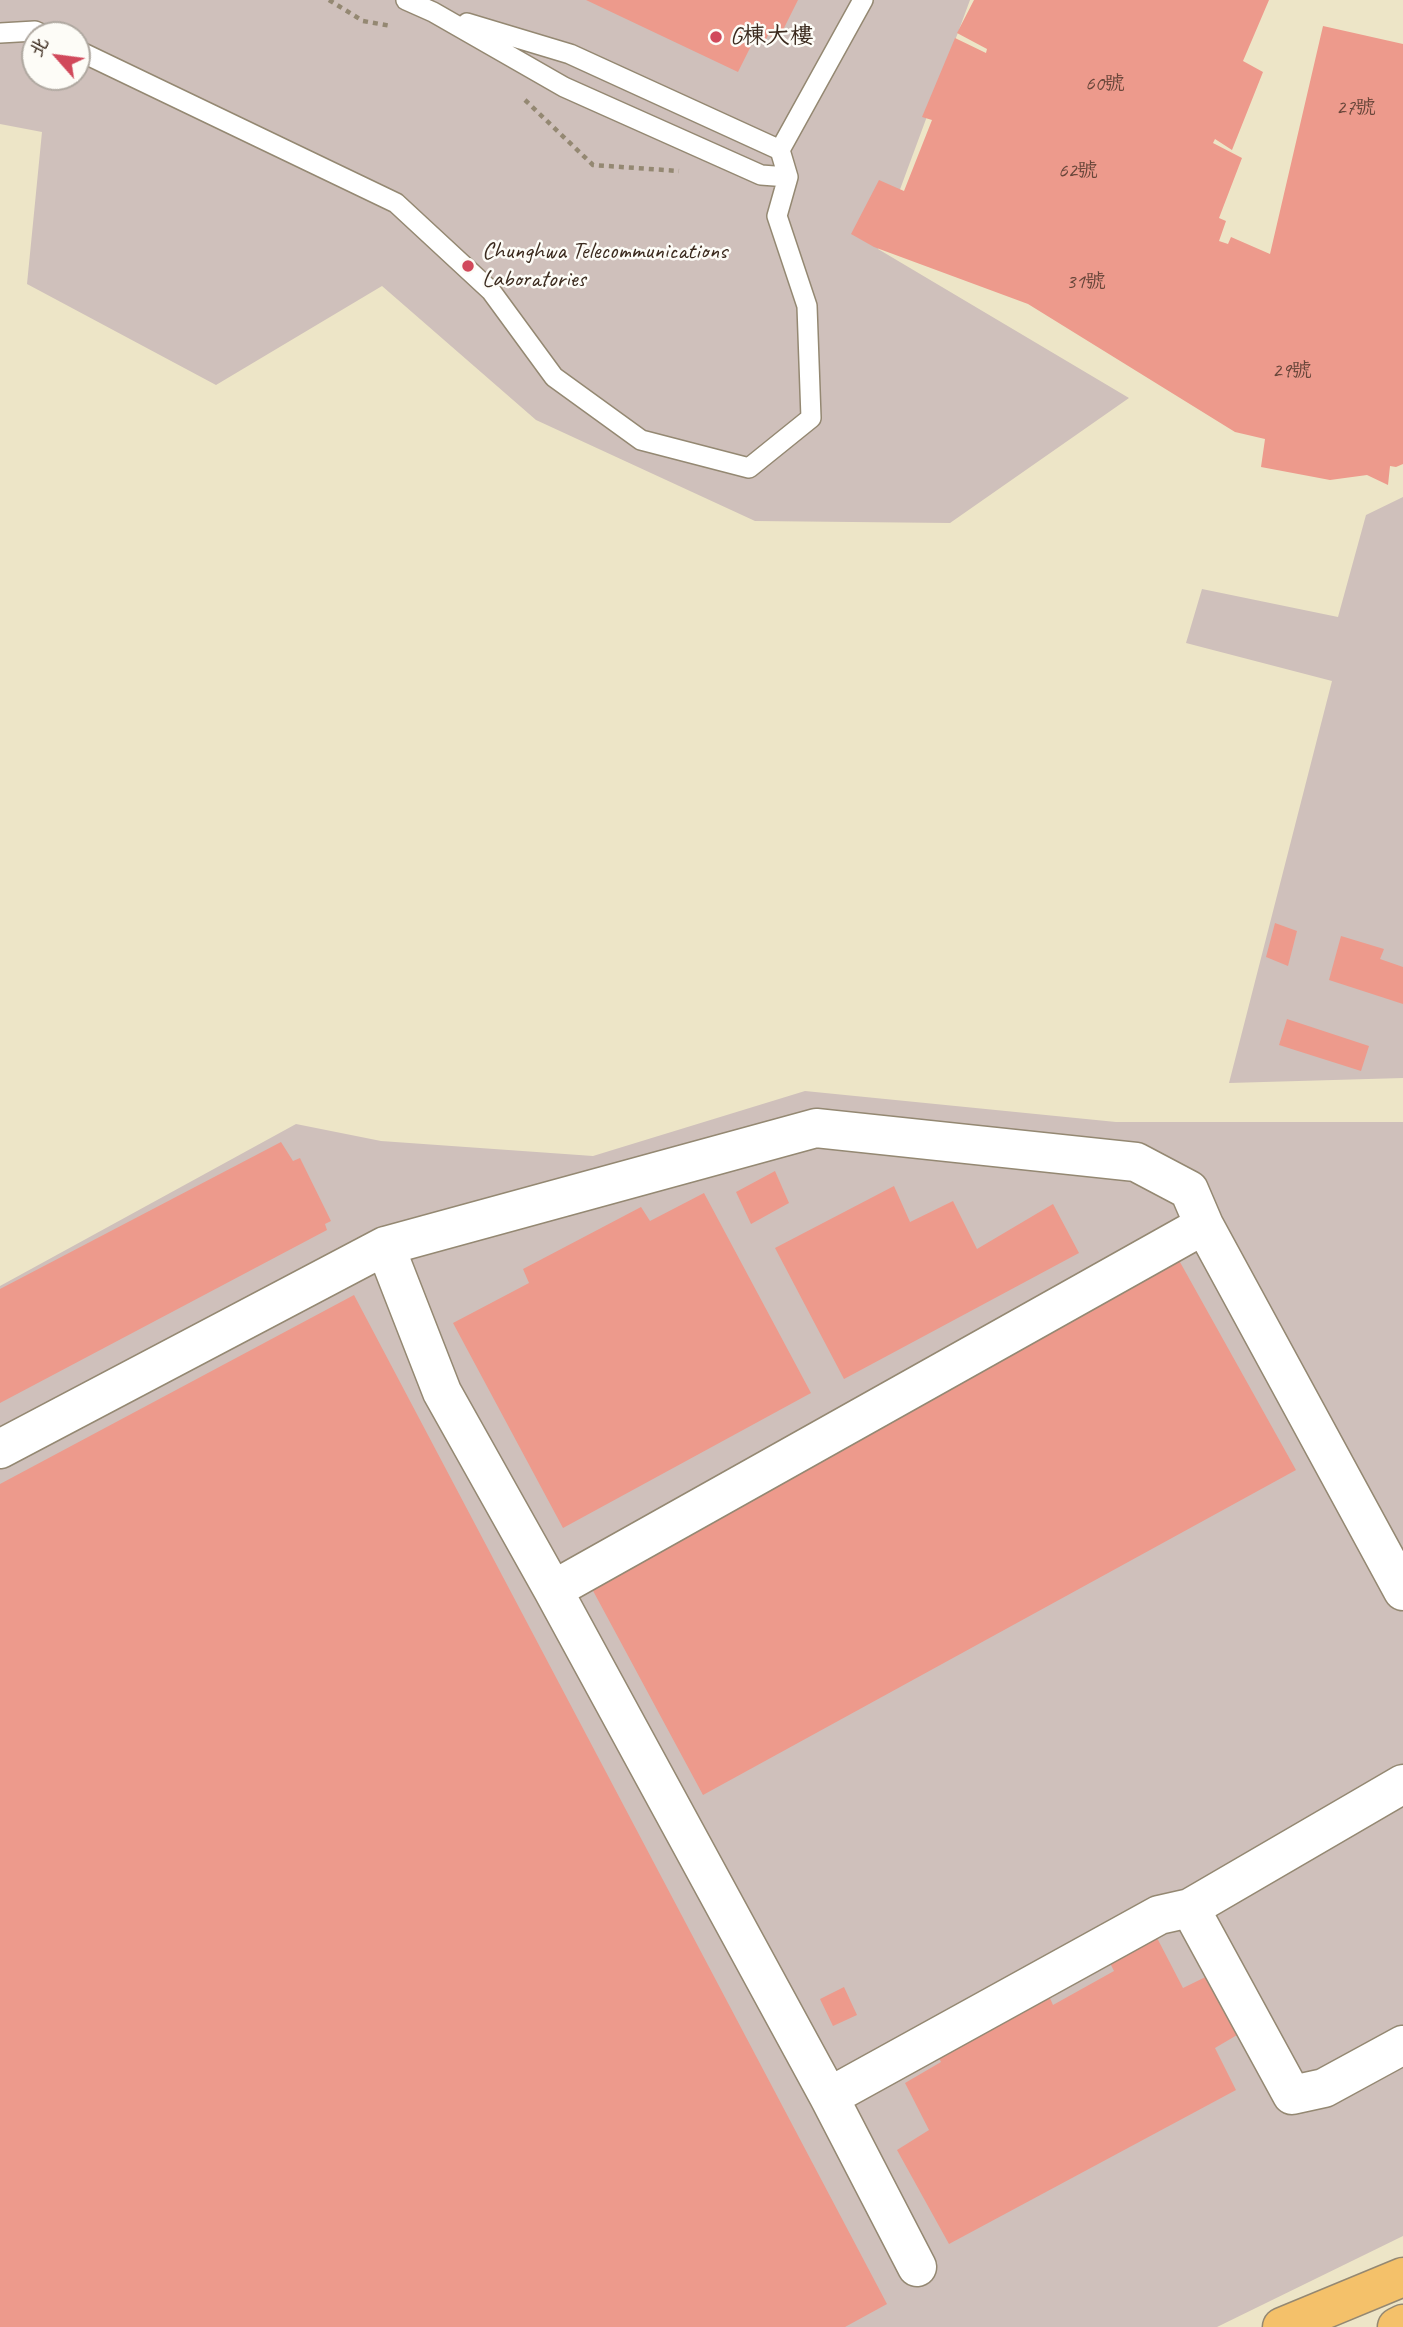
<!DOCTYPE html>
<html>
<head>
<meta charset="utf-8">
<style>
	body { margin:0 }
	#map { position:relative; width:1403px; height:2327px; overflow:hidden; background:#ede5c7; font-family:Caveat,"LXGW WenKai TC",sans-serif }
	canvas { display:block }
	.north { position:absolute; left:21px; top:21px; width:70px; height:70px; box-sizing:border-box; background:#fdfcf7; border:2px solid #afa8a0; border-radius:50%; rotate:298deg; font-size:19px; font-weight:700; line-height:28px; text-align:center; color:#3b2a1e }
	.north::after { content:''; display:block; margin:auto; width:24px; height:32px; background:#d1495b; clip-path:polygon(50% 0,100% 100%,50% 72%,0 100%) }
</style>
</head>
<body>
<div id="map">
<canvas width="1403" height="2327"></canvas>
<div class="north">北</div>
</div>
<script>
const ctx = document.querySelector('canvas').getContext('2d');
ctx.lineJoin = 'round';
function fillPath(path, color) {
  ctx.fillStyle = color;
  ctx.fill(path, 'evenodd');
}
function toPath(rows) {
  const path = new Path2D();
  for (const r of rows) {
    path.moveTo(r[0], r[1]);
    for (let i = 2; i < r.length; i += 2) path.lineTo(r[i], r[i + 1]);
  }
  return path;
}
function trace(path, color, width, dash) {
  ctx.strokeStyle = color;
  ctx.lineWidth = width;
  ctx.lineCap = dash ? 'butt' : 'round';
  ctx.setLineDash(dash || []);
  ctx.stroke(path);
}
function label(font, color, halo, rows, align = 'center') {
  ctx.font = font + ' Caveat,"LXGW WenKai TC",sans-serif';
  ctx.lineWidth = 5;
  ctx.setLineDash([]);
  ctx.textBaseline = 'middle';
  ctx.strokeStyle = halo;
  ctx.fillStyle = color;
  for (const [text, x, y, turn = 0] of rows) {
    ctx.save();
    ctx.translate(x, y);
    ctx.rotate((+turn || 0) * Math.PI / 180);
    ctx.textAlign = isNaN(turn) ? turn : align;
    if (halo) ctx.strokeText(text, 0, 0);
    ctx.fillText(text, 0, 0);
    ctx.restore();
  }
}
const industrial = toPath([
	[0,0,970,0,878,249,1129,398,950,523,755,521,536,420,382,286,216,385,27,284,42,132,0,124],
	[35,35,77,35,77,77,35,77],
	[1403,497,1403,1078,1229,1083,1332,681,1186,643,1202,589,1338,617,1366,515],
	[805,1091,1116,1122,1403,1122,1403,2236,1217,2327,0,2327,0,1286,296,1124,381,1141,593,1156]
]);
const building = toPath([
	[586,0,798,0,778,40,768,35,764,44,754,40,738,72],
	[974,0,1269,0,1243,61,1263,72,1232,150,1215,139,1213,143,1242,158,1219,218,1226,221,1219,241,1228,244,1231,237,1270,254,1323,26,1403,44,1403,464,1396,467,1390,466,1388,485,1367,475,1330,480,1261,467,1265,439,1235,432,1028,304,874,247,851,234,879,180,904,191,932,120,922,117,955,38,986,53,987,49,957,33],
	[1275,923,1297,931,1288,966,1266,957],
	[1341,936,1384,949,1380,959,1403,967,1403,1004,1329,980],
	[1287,1019,1369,1046,1361,1071,1279,1045],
	[281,1142,293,1161,300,1158,331,1221,325,1224,327,1230,0,1403,0,1289],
	[775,1171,789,1203,751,1224,736,1192],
	[894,1186,910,1222,953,1201,977,1249,1053,1204,1079,1253,844,1379,775,1248],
	[704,1193,811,1393,563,1528,453,1323,529,1283,523,1269,641,1207,650,1221],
	[1166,1237,1296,1470,703,1795,577,1561],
	[354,1295,887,2304,845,2327,0,2327,0,1484],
	[1155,1934,1183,1988,1226,1967,1254,2025,1215,2048,1236,2090,949,2244,897,2150,929,2130,905,2083,941,2062,937,2054,1049,1996,1053,2005,1114,1971,1108,1959],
	[844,1987,857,2015,833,2026,820,1999]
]);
const path = toPath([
	[329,0,363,21,391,26],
	[525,100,593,165,679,171]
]);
const lane = toPath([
	[406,0,433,12,564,87,761,175,788,177],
	[467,23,570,54,780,150],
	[0,33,35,31,44,35],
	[77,50,396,203,491,291,554,377,641,440,749,468,811,418,807,306,777,216,788,177,780,150,863,0]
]);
const street = toPath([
	[385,1246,442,1392,553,1590,829,2097,917,2267],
	[0,1449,385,1246,816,1128,1136,1162,1189,1190,1204,1225,1403,1591],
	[553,1590,1204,1225],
	[1190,1908,1292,2095,1324,2088,1403,2045],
	[829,2097,1159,1915,1190,1908,1403,1784]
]);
const primary = toPath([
	[1282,2327,1403,2277]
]);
const highway = toPath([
	[1397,2327,1403,2324]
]);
const markers = [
	[716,37,7,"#d1495b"],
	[468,266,7,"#d1495b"]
];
const numberNames = [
	["60號",1105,84],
	["27號",1356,108],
	["62號",1078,171],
	["31號",1086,282],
	["29號",1292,371]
];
const poiNames = [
	["G棟大樓",730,37],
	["Chunghwa Telecommunications",482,252],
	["Laboratories",482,280]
];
fillPath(industrial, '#cfc0bb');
fillPath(building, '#ed9a8c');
trace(lane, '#948872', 22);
trace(street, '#948872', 41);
trace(primary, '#948872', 41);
trace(highway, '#948872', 41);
trace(path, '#948872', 4.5, [5, 5]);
trace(lane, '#fff', 19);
trace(street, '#fff', 38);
trace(primary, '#f4c16a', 38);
trace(highway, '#f4c16a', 38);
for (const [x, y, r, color] of markers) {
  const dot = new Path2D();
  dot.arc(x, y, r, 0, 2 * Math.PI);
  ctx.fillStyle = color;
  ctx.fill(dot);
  trace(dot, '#fdfcf7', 2.5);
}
label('21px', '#68463a', null, numberNames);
label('24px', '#3b2a1e', '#fdfcf7', poiNames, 'left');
</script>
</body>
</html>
